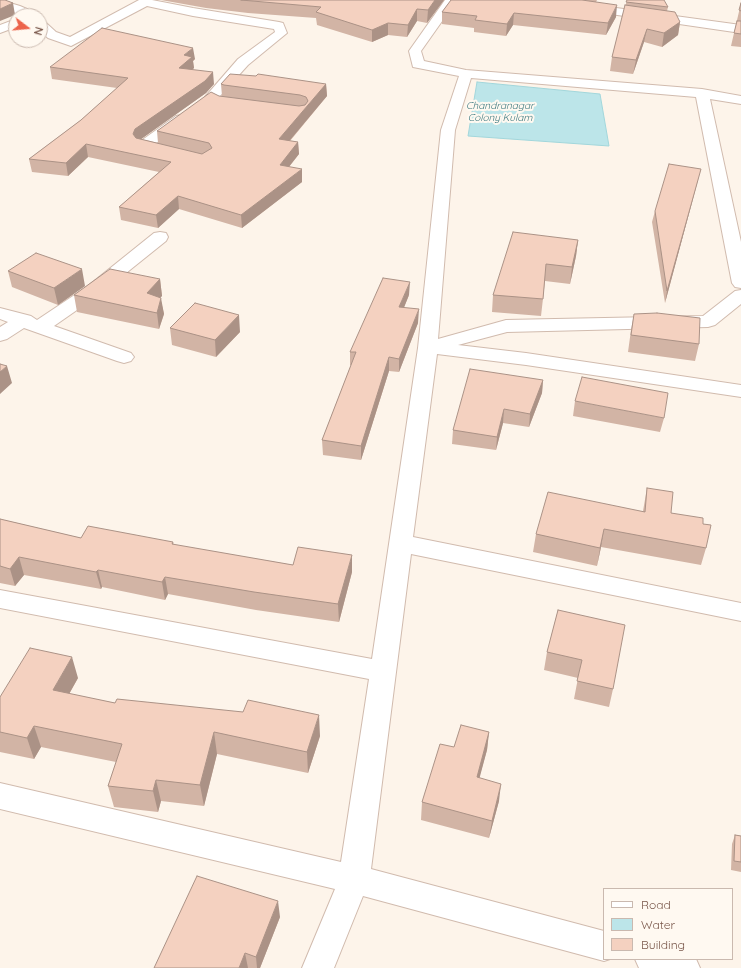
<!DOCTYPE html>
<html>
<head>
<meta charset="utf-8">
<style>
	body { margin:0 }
	#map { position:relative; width:741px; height:968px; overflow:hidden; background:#fdf4ea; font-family:Quicksand,sans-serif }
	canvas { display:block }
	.legend { position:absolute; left:603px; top:888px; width:130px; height:72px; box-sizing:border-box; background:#fff9f1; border:1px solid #cab9af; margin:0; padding:5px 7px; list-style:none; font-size:12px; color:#7a584b }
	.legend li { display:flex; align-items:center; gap:8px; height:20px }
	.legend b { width:20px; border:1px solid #cab9af }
	.north { position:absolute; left:8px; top:8px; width:40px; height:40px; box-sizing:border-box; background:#fff9f1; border:1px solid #cab9af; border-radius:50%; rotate:106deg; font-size:11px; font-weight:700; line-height:16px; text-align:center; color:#7a584b }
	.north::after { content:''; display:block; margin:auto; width:14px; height:18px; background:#ec634a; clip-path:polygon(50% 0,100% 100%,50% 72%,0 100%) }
</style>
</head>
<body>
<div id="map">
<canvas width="741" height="968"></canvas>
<ul class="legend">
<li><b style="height:5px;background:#fff"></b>Road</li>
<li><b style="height:11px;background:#bce5e9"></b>Water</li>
<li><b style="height:11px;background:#f4d1c0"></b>Building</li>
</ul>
<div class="north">N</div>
</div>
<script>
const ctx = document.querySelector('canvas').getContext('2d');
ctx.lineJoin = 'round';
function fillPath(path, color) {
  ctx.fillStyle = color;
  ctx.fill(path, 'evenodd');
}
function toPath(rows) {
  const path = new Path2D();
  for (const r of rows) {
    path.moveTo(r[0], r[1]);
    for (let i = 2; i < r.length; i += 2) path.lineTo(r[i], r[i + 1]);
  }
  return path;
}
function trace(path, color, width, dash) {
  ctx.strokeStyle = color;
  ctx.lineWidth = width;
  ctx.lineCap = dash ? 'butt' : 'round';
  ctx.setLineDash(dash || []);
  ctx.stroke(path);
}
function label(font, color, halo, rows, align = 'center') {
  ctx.font = font + ' Quicksand,sans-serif';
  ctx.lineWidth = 4;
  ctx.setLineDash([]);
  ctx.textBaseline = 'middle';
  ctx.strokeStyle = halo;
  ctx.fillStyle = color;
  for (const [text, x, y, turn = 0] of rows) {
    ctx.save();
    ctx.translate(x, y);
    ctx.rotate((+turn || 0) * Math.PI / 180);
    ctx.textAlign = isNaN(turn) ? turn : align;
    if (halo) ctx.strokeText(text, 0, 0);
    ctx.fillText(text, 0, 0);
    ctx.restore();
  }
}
const water = toPath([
	[477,82,600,94,609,146,468,136,477,82]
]);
const minor = toPath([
	[0,0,20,6,36,13,38,16,23,16,0,7,0,0],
	[139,0,152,0,193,8,279,22,283,23,287,33,248,65,220,96,224,99,241,102,243,105,241,108,236,109,215,106,205,97,238,59,275,32,274,29,193,16,147,6,71,46,48,38,40,31,40,20,44,21,56,32,70,37,139,0],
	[445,0,457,0,421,51,424,61,466,70,702,89,741,96,741,104,710,99,741,242,741,288,735,287,732,283,696,97,471,78,455,130,438,339,506,320,703,316,735,291,741,290,741,304,715,325,708,327,507,332,458,345,526,353,741,385,741,397,526,365,437,354,413,537,741,603,741,621,411,554,371,869,604,931,604,959,610,959,604,961,363,896,334,968,302,968,335,889,0,809,0,783,341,862,369,679,0,608,0,590,372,659,418,348,441,130,459,76,413,67,409,51,445,0],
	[587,4,741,25,741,33,583,10,581,8,583,6,587,4],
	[16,19,16,27,0,33,0,25,16,19],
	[181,115,186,116,188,119,186,122,155,144,169,148,171,151,169,154,164,155,138,149,136,146,138,143,176,116,181,115],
	[160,232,166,233,168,237,166,241,100,294,54,326,131,353,134,357,131,361,124,363,117,361,24,328,7,339,0,341,0,327,8,322,0,319,0,308,31,316,37,320,88,286,154,233,160,232],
	[635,959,696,959,700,968,639,968,635,959]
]);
const wall = toPath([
	[161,0,444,0,427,23,417,21,407,37,388,35,372,42,317,25,316,18,248,13,206,8],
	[451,0,597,0,596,2,616,17,606,35,513,25,506,36,474,32,474,28,442,24,442,12],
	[627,0,668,7,667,11,680,22,678,35,662,47,644,42,633,74,610,71,612,57],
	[741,3,741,47,731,46],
	[195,59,193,61,194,68,192,70,214,84,206,93,141,139,158,143,157,131,219,96,224,97,222,96,221,84,326,84,327,96,290,141,298,142,299,154,289,167,302,182,242,228,179,209,158,228,121,220,119,207,159,172,88,157,68,176,32,172,29,159,81,120,117,88,52,79,50,67],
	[698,180,665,303,652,222,655,211],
	[578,240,576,256,570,284,545,281,541,316,492,312,493,295],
	[8,271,85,286,58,305,12,287],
	[160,279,162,296,160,297,164,314,159,329,77,312,74,295],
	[409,295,404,307,418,323,399,372,389,371,361,460,323,455,322,440,351,365,350,365,350,352],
	[634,314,699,344,695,361,628,352,631,330],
	[170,328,240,332,216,357,172,345],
	[543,380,542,393,529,427,503,423,496,450,452,444,453,430],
	[575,401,664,418,660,432,573,416],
	[647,488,671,513,703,524,706,548,701,565,601,547,597,566,533,552,536,534,643,511],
	[0,519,81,538,173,542,174,545,293,565,352,572,339,622,256,610,168,594,165,600,102,587,101,589,24,575,15,586,0,583],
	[558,610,613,689,609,707,574,699,578,678,544,670,547,652],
	[78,678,69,694,115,703,320,736,308,773,217,754,204,806,161,801,158,812,114,807,108,786,116,762,41,747,34,759,0,752,0,697],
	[489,732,487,750,479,778,499,801,489,838,421,820,422,802,454,747],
	[735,835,741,836,741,872,731,870,732,844],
	[280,917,260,968,154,968]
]);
const shadedWall = toPath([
	[435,0,444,0,427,23,428,10],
	[13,3,15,15,0,21,0,9],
	[617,5,616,17,606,35,608,23],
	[417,9,417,21,407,37,408,25],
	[514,13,513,25,506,36,507,24],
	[680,22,678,35,662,47,664,33],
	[388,23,388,35,372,42,372,30],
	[647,29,644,42,633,74,636,60],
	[193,48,195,59,193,61,194,68,180,80,179,68,184,55],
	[213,72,214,84,206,93,137,142,133,134,135,129],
	[326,84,327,96,280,152,279,139],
	[298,142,299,154,280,178,280,165],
	[86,144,88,157,68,176,66,163],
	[302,169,302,182,242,228,241,215],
	[701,169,698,180,665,303,667,291],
	[178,196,179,209,158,228,156,215],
	[578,240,576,256,570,284,572,267],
	[82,269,85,286,58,305,54,288],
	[160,279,162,296,150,309,147,293],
	[410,282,409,295,399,320,399,307],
	[161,298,164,314,159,329,157,313],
	[419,309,418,323,399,372,399,359],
	[239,315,240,332,216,357,215,340],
	[389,357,389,371,361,460,361,446],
	[7,366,12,383,0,394,0,372],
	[543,380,542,393,529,427,530,414],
	[504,409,503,423,496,450,497,437],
	[604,529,601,547,597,566,600,548],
	[352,555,352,572,339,622,338,604],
	[19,557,24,575,15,586,10,569],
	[98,570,102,587,101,589,96,572],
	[165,577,168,594,165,600,162,582],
	[72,657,78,678,59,712,53,690],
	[319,715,320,736,308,773,307,752],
	[34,726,41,747,34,759,27,738],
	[214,732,217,754,204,806,200,785],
	[489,732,487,750,475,795,477,777],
	[156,780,161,801,158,812,153,791],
	[501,784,499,801,489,838,492,821],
	[278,901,280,917,260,968,257,968,256,957],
	[245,953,248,968,239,968]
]);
const building = toPath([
	[0,0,5,0,13,3,0,9,0,0],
	[241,0,435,0,428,10,417,9,408,25,388,23,372,30,316,12,321,7,241,0],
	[451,0,582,0,617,5,608,23,514,13,507,24,475,20,477,16,442,12,451,0],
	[627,0,664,0,668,7,626,2,627,0],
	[741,3,741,11,739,10,741,3],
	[625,5,675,12,680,22,664,33,647,29,636,60,612,57,625,5],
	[737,21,741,21,741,34,734,33,737,21],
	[102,28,193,48,184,55,192,57,179,68,213,72,205,81,135,129,133,134,136,138,202,154,212,148,209,143,157,131,211,92,219,96,299,106,305,105,308,101,306,97,300,95,224,85,221,84,230,74,256,76,258,74,326,84,279,139,298,142,280,165,302,169,241,215,178,196,156,215,119,207,171,162,86,144,66,163,29,159,81,120,128,78,50,67,102,28],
	[669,164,701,169,667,291,655,211,669,164],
	[513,232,578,240,572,267,546,264,543,299,493,295,513,232],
	[36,253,82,269,54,288,8,271,36,253],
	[110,269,160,279,147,293,161,298,157,313,74,295,110,269],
	[383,278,410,282,399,307,419,309,399,359,389,357,361,446,322,440,356,352,350,352,383,278],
	[195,303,239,315,215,340,170,328,195,303],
	[657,313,700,318,699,344,631,335,634,314,657,313],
	[0,364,7,366,0,372,0,364],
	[470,369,543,380,530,414,504,409,497,437,453,430,470,369],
	[582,377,668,393,664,418,575,401,582,377],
	[647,488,673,492,671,513,703,518,703,524,711,525,706,548,604,529,600,548,536,534,548,492,645,512,647,488],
	[0,519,81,538,88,526,173,542,172,544,293,565,298,547,352,555,338,604,254,592,165,577,162,582,98,570,96,572,19,557,10,569,0,566,0,519],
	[558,610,625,625,613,689,577,681,582,660,547,652,558,610],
	[30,648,72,657,53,690,115,703,117,699,243,712,248,700,319,715,307,752,214,732,200,785,156,780,153,791,108,786,122,744,34,726,27,738,0,732,0,697,30,648],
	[461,725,489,732,477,777,501,784,492,821,422,802,440,744,454,747,461,725],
	[735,835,741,836,741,862,734,861,735,835],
	[197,876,278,901,256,957,245,953,239,968,154,968,197,876]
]);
const farWaternames = [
	["Chandranagar",500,106],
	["Colony Kulam",500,118]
];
fillPath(water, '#bce5e9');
trace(water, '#a2d6db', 1);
trace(minor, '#d1bbae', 2);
fillPath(minor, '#fff');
fillPath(wall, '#d2b4a5');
fillPath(shadedWall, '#ab9286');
fillPath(building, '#f4d1c0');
trace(building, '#ab9286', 1);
label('italic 10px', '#3d797f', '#fff9f1', farWaternames);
</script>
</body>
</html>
